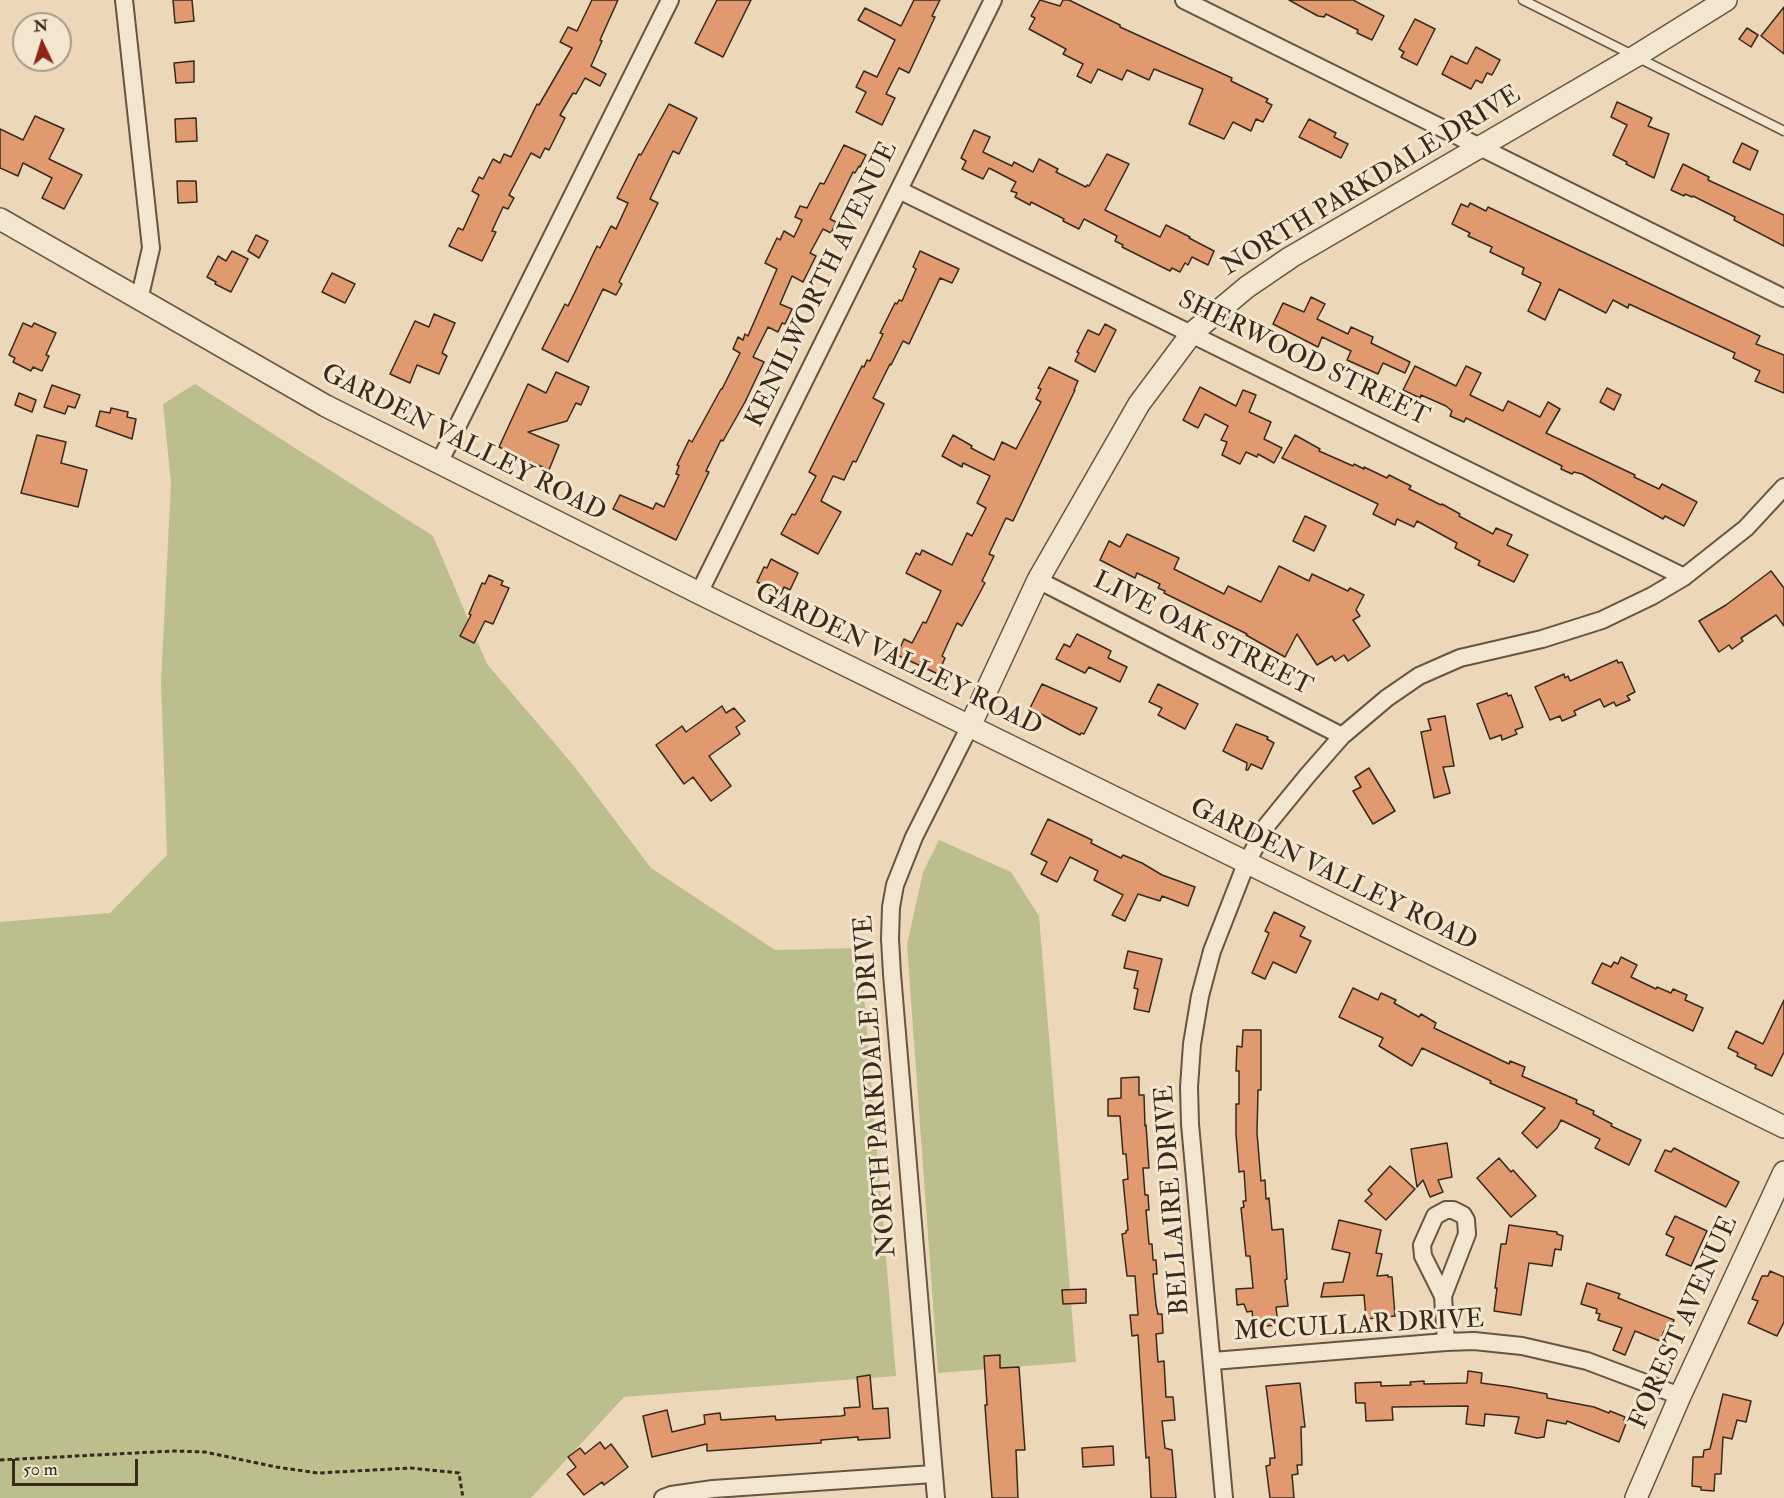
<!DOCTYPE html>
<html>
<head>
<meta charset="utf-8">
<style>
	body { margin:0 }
	#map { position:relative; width:1784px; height:1498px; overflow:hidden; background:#ecd8b8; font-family:"IM FELL Double Pica",serif }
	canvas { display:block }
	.north { position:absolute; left:12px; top:12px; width:60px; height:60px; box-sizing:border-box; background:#f3e6d1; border:2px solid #a89a88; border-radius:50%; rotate:356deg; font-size:16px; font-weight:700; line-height:24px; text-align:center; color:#38291b }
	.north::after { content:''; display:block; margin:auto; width:21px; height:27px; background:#8f2418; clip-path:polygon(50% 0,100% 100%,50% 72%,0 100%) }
	.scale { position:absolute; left:12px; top:1459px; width:126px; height:27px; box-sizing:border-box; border:3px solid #38291b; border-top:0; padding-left:8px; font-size:18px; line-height:21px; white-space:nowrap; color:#38291b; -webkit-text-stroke:4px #f3e6d1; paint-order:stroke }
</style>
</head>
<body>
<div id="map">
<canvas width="1784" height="1498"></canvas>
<div class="north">N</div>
<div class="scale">50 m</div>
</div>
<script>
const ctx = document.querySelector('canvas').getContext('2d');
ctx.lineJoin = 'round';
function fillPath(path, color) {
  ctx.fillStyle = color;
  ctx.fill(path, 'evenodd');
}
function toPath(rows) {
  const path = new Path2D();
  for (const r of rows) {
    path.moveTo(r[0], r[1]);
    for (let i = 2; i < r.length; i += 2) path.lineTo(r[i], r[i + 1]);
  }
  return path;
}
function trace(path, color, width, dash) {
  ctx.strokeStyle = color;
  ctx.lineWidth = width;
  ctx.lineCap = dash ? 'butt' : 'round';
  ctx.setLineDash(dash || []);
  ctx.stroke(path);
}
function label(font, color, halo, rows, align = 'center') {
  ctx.font = font + ' "IM FELL Double Pica",serif';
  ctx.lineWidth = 6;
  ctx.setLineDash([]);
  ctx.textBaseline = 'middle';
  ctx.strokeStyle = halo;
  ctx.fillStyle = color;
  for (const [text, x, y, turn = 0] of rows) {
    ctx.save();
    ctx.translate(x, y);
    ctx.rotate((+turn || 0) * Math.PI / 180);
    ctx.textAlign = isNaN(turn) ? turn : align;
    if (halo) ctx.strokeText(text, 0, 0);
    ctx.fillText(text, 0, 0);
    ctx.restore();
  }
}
const green = toPath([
	[195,384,433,536,487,664,574,766,651,868,775,950,860,948,896,1376,624,1397,531,1498,0,1498,0,922,110,913,167,855,161,682,171,483,163,404],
	[939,840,1011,872,1039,916,1076,1362,938,1373,907,945,923,872]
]);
const building = toPath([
	[173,0,192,0,194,21,175,23,173,0],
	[592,0,618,0,600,40,602,41,591,66,606,74,600,86,585,78,576,94,573,93,560,115,565,118,549,150,545,148,540,158,531,153,509,195,514,198,508,209,503,207,492,231,496,232,482,261,449,246,458,228,463,230,479,195,472,191,479,177,483,179,493,159,500,163,504,154,511,157,537,104,539,105,572,48,560,42,568,27,577,31,592,0],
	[717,0,751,0,723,57,695,43,717,0],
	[914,0,940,0,932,16,935,17,909,73,899,68,886,94,895,98,882,125,856,112,866,92,856,87,864,71,877,77,895,40,858,20,865,8,901,26,914,0],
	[1040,0,1060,6,1063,0,1069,0,1120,25,1120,27,1232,78,1231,81,1268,99,1266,102,1272,105,1263,122,1256,119,1251,131,1233,122,1224,139,1189,124,1203,89,1154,69,1149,80,1127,70,1122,80,1098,69,1091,83,1077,76,1083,64,1063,54,1066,49,1029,29,1035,18,1031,16,1040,0],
	[1289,0,1353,0,1384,16,1372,40,1357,33,1358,30,1326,14,1324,17,1318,16,1289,0],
	[1784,7,1784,54,1761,36,1784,7],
	[1415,19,1435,29,1417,65,1401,57,1404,52,1399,49,1415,19],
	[1747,28,1758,35,1751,47,1739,39,1747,28],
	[1476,47,1500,60,1492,75,1487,73,1482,83,1476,80,1471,89,1442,74,1451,56,1467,64,1476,47],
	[194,61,194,82,176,83,174,63,194,61],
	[1617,102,1652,118,1648,126,1669,134,1654,178,1626,164,1627,162,1613,155,1627,125,1611,117,1617,102],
	[669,104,697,118,679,154,673,151,650,199,658,203,619,282,622,284,616,295,603,289,568,362,542,349,565,304,568,306,575,292,597,246,600,248,611,226,616,229,628,203,617,198,639,154,641,155,669,104],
	[35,116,64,129,49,159,82,175,64,209,42,198,52,178,23,163,18,176,0,168,0,129,23,140,35,116],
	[196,118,197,141,176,142,175,119,196,118],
	[1309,119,1336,133,1334,137,1348,144,1341,158,1299,137,1309,119],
	[974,130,990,137,983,152,1012,166,1014,162,1033,172,1039,159,1058,169,1056,172,1086,187,1087,185,1089,186,1107,154,1129,164,1105,210,1160,237,1166,225,1190,237,1189,238,1214,251,1208,265,1192,257,1188,265,1185,263,1180,272,1172,268,1170,271,1122,247,1123,245,1115,241,1117,236,1084,219,1079,229,1063,221,1064,219,1031,202,1030,205,1015,197,1017,193,1011,191,1016,182,989,168,983,179,962,169,966,161,961,158,974,130],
	[1742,143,1758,151,1750,170,1733,162,1742,143],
	[844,145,866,155,860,167,859,166,855,173,853,172,830,219,836,222,831,233,823,229,810,253,816,256,803,282,792,276,780,304,792,309,785,324,782,323,778,332,768,327,753,357,764,362,745,402,723,441,721,440,706,471,709,472,676,540,613,509,620,495,653,509,656,503,664,507,679,475,676,474,679,466,677,465,689,440,692,442,721,389,722,389,740,353,733,349,738,337,743,340,745,334,748,336,777,269,765,263,777,238,780,240,784,231,794,237,802,220,795,217,800,206,807,208,820,183,824,184,844,145],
	[1683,164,1709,177,1708,180,1784,215,1784,246,1734,220,1735,217,1693,196,1692,197,1685,194,1684,196,1671,190,1683,164],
	[177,181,196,181,197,202,178,203,177,181],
	[1470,203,1486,211,1488,207,1760,336,1756,344,1784,355,1784,393,1755,381,1760,371,1733,358,1735,353,1629,304,1628,308,1613,300,1606,313,1559,289,1545,320,1528,311,1541,283,1522,274,1524,268,1490,252,1492,247,1468,236,1470,233,1452,224,1461,204,1468,207,1470,203],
	[256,235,268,241,259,258,248,251,256,235],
	[232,251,248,259,231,292,215,284,216,282,207,277,218,256,226,261,232,251],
	[920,251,959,269,952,283,940,278,909,344,903,341,891,365,890,364,873,398,884,404,856,462,853,461,844,480,833,476,821,501,841,512,818,554,781,534,792,514,795,515,816,476,809,472,862,366,864,367,867,360,870,361,883,334,880,333,895,303,897,304,899,300,902,301,916,269,913,267,920,251],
	[332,273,355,284,345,303,322,292,332,273],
	[1311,297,1325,304,1317,319,1348,334,1351,327,1373,337,1371,343,1410,362,1405,373,1383,363,1378,374,1347,360,1351,351,1322,337,1318,347,1273,324,1283,303,1304,312,1311,297],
	[434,314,455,323,442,353,447,356,439,374,417,365,410,383,390,374,415,321,429,327,434,314],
	[23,323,32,327,34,323,56,333,46,355,49,356,42,371,33,367,31,371,13,362,15,358,9,355,23,323],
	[1105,324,1116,330,1095,372,1075,361,1079,353,1077,352,1088,330,1099,335,1105,324],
	[1415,366,1456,386,1466,366,1481,373,1470,395,1503,411,1508,401,1540,417,1548,402,1560,409,1546,433,1635,475,1634,477,1659,489,1662,484,1697,502,1684,526,1665,516,1663,519,1582,474,1574,472,1572,474,1561,469,1562,466,1466,418,1464,422,1450,416,1452,411,1446,406,1421,395,1420,398,1403,390,1415,366],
	[1049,367,1078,381,1074,390,1075,390,1013,521,1006,518,989,554,994,556,982,581,985,583,962,626,957,623,942,656,945,658,938,674,897,655,904,639,912,643,923,622,926,623,941,591,906,573,916,553,920,555,922,550,952,565,967,533,972,536,986,508,977,503,990,476,963,463,962,467,942,456,953,435,972,446,971,448,994,460,1002,442,1016,449,1041,402,1036,399,1041,389,1038,388,1049,367],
	[556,372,589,387,581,405,576,403,567,421,528,432,559,445,549,470,499,447,528,384,546,393,556,372],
	[52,385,80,395,75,408,68,406,65,414,44,407,52,385],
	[1200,387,1236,406,1243,390,1256,395,1249,412,1271,422,1264,439,1282,448,1274,463,1258,454,1257,457,1246,452,1240,464,1222,455,1227,442,1221,440,1228,426,1205,414,1198,428,1183,420,1200,387],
	[1607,388,1621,395,1614,410,1600,402,1607,388],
	[19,393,36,400,32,412,15,405,19,393],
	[111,408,128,412,127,417,136,419,132,439,96,426,100,411,110,413,111,408],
	[37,435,66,442,61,463,87,470,78,507,21,493,37,435],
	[1295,435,1320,449,1319,451,1353,466,1354,464,1364,469,1364,467,1387,478,1389,475,1411,486,1409,489,1441,505,1442,504,1460,514,1459,516,1493,534,1496,528,1512,535,1507,545,1528,555,1514,582,1478,565,1480,561,1455,548,1457,543,1417,521,1414,527,1397,519,1395,525,1373,514,1378,504,1282,458,1295,435],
	[1305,516,1326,526,1314,551,1293,541,1305,516],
	[1127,534,1179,558,1174,569,1224,594,1228,586,1261,602,1279,566,1309,581,1312,574,1348,591,1350,588,1364,595,1356,610,1360,616,1353,620,1370,646,1348,661,1344,655,1335,661,1332,656,1317,665,1297,634,1285,657,1246,635,1247,634,1164,593,1165,591,1158,588,1160,584,1137,573,1135,578,1100,560,1109,541,1120,547,1127,534],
	[771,559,798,573,790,590,784,587,781,594,757,582,764,567,767,568,771,559],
	[1771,571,1784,588,1784,626,1776,615,1741,638,1743,641,1732,649,1729,645,1719,652,1699,621,1726,605,1771,571],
	[489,575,503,581,501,585,509,588,493,624,485,621,474,643,460,636,471,615,469,614,482,583,485,584,489,575],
	[1077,634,1111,651,1108,658,1127,667,1120,682,1089,667,1085,673,1056,659,1064,644,1070,647,1077,634],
	[1617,660,1618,663,1622,662,1635,692,1627,696,1630,700,1616,706,1614,702,1604,707,1600,699,1574,711,1576,715,1562,721,1560,716,1550,720,1535,687,1564,674,1565,678,1568,676,1570,681,1617,660],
	[1042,684,1097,708,1084,734,1081,733,1080,735,1070,730,1030,708,1042,684],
	[1158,684,1198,704,1185,729,1158,715,1162,708,1149,702,1158,684],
	[1507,693,1508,696,1511,695,1523,727,1515,730,1517,734,1502,740,1501,735,1490,739,1477,704,1507,693],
	[722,706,726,713,734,708,745,721,736,727,740,734,709,756,731,786,711,801,693,777,684,784,656,745,682,726,686,732,722,706],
	[1445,716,1454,766,1443,767,1450,793,1434,798,1421,732,1431,730,1428,719,1445,716],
	[1236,724,1268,737,1267,739,1274,743,1262,769,1251,764,1248,770,1246,770,1247,763,1223,751,1236,724],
	[1369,768,1395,811,1373,824,1353,791,1361,787,1355,777,1369,768],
	[1048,819,1092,840,1091,843,1121,858,1123,855,1142,863,1162,875,1195,887,1188,906,1162,896,1160,901,1138,894,1125,921,1112,915,1123,895,1094,880,1098,871,1070,857,1057,882,1041,874,1047,862,1031,854,1048,819],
	[1274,912,1305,927,1300,936,1311,941,1296,973,1273,962,1265,979,1252,973,1269,933,1265,931,1274,912],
	[1128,951,1162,959,1149,1012,1134,1009,1138,989,1134,988,1138,971,1124,968,1128,951],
	[1621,957,1637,965,1631,977,1656,989,1657,987,1671,993,1673,989,1687,995,1685,1000,1703,1008,1693,1031,1592,983,1602,963,1611,967,1614,962,1618,964,1621,957],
	[1353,988,1378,1000,1381,993,1396,1000,1394,1003,1419,1017,1421,1014,1436,1023,1434,1028,1509,1064,1510,1061,1525,1067,1522,1076,1577,1100,1576,1103,1594,1111,1593,1114,1612,1124,1611,1126,1641,1140,1629,1165,1595,1148,1600,1139,1561,1120,1557,1128,1537,1148,1522,1133,1545,1108,1490,1083,1491,1081,1422,1048,1412,1066,1379,1046,1383,1038,1339,1017,1353,988],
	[1784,1000,1784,1052,1772,1076,1755,1068,1756,1065,1737,1056,1738,1053,1728,1048,1736,1031,1763,1044,1784,1000],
	[1243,1030,1261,1030,1261,1090,1258,1090,1257,1133,1261,1181,1265,1180,1266,1199,1269,1198,1272,1230,1283,1229,1287,1279,1285,1280,1288,1306,1276,1307,1278,1325,1254,1327,1252,1311,1247,1312,1244,1304,1237,1305,1236,1289,1253,1288,1250,1256,1246,1256,1241,1208,1244,1207,1243,1201,1246,1201,1244,1171,1239,1172,1236,1134,1236,1104,1239,1104,1239,1071,1236,1071,1237,1046,1242,1047,1243,1030],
	[1139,1077,1139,1095,1144,1095,1145,1126,1146,1125,1149,1168,1143,1168,1145,1195,1148,1195,1149,1210,1146,1210,1149,1244,1152,1244,1153,1260,1156,1260,1157,1274,1153,1274,1156,1305,1158,1314,1162,1314,1163,1333,1156,1334,1158,1362,1164,1361,1166,1397,1173,1397,1175,1420,1162,1421,1165,1448,1172,1450,1176,1498,1151,1498,1149,1457,1146,1458,1138,1335,1132,1336,1130,1315,1138,1315,1135,1276,1127,1276,1122,1234,1126,1233,1126,1231,1128,1230,1123,1180,1128,1179,1126,1154,1123,1154,1120,1116,1108,1116,1108,1099,1121,1098,1121,1078,1139,1077],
	[1447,1143,1452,1177,1438,1180,1443,1192,1430,1197,1423,1180,1417,1187,1411,1149,1447,1143],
	[1674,1148,1739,1182,1726,1207,1655,1171,1665,1150,1671,1152,1674,1148],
	[1499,1158,1511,1172,1513,1170,1536,1196,1511,1217,1477,1178,1499,1158],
	[1390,1166,1415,1189,1386,1220,1365,1201,1372,1194,1368,1190,1390,1166],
	[1675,1216,1707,1231,1691,1266,1666,1255,1674,1238,1666,1234,1675,1216],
	[1339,1220,1381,1230,1376,1253,1382,1254,1377,1276,1388,1275,1388,1277,1392,1277,1395,1316,1366,1319,1364,1295,1321,1297,1324,1283,1343,1282,1350,1253,1332,1249,1339,1220],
	[1509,1225,1557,1232,1557,1234,1563,1236,1561,1250,1555,1249,1552,1266,1529,1263,1521,1315,1494,1311,1497,1288,1495,1288,1501,1244,1506,1244,1509,1225],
	[1770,1271,1784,1277,1784,1322,1777,1336,1748,1323,1758,1301,1752,1299,1762,1276,1768,1276,1770,1271],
	[1587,1283,1620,1294,1618,1298,1674,1320,1669,1333,1664,1331,1660,1341,1635,1331,1625,1355,1613,1350,1622,1328,1598,1320,1600,1314,1596,1313,1597,1309,1581,1304,1587,1283],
	[1086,1289,1086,1303,1063,1304,1062,1290,1086,1289],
	[1000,1355,1000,1368,1019,1367,1025,1450,1016,1450,1018,1498,992,1498,986,1420,985,1405,987,1405,984,1356,1000,1355],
	[1468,1371,1482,1373,1481,1383,1511,1387,1547,1394,1547,1398,1594,1407,1609,1413,1610,1411,1625,1417,1624,1420,1627,1421,1619,1442,1567,1421,1566,1424,1547,1420,1544,1437,1537,1438,1515,1433,1519,1417,1485,1414,1484,1426,1466,1424,1468,1406,1392,1407,1393,1420,1366,1421,1365,1403,1356,1403,1355,1383,1381,1382,1381,1386,1411,1385,1410,1382,1424,1381,1424,1384,1467,1383,1468,1371],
	[870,1375,873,1409,888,1408,890,1438,858,1440,858,1437,821,1440,821,1443,707,1451,707,1444,652,1457,643,1416,667,1410,672,1432,705,1424,704,1415,720,1413,721,1420,775,1416,776,1420,841,1416,845,1415,844,1408,860,1407,857,1377,870,1375],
	[1300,1383,1305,1427,1301,1427,1302,1465,1297,1465,1298,1474,1292,1475,1294,1498,1270,1498,1266,1466,1270,1465,1270,1458,1275,1458,1266,1386,1300,1383],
	[1723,1394,1751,1401,1746,1422,1737,1420,1732,1439,1723,1437,1721,1474,1715,1474,1714,1491,1701,1490,1701,1487,1692,1486,1693,1457,1703,1457,1704,1450,1710,1449,1723,1394],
	[600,1442,605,1449,611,1444,628,1467,604,1485,602,1482,584,1495,567,1474,576,1467,568,1457,580,1448,585,1454,600,1442],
	[1113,1446,1114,1465,1083,1467,1082,1448,1113,1446]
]);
const path = toPath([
	[0,1460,173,1451,205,1452,276,1467,318,1473,411,1468,459,1473,463,1498]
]);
const service = toPath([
	[1523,0,1784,131]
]);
const minor = toPath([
	[124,0,151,248,139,300],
	[1184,0,1784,298],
	[899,190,1684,577],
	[439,463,670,0],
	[1038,580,1342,736],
	[699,593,993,0],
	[1443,1296,1423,1256,1422,1245,1435,1216,1446,1210,1453,1210,1463,1215,1466,1220,1467,1234,1443,1296,1446,1342],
	[1213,1361,1446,1342,1474,1341,1522,1346,1587,1361,1680,1396],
	[663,1498,671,1495,713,1489,933,1474],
	[936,1498,892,974,890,939,891,907,895,885,914,837,970,726],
	[1224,1498,1190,1124,1189,1087,1192,1044,1200,996,1212,951,1246,864,1267,825,1307,776,1342,736,1387,698,1419,676,1460,658,1542,639,1602,620,1652,596,1684,577,1746,528,1784,487]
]);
const tertiary = toPath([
	[0,219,326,406,699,593,1784,1127],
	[970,726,1038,580,1139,404,1192,333,1247,287,1291,257,1636,56,1726,0],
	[1636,1498,1680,1396,1784,1172]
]);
const streetNames = [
	["NORTH PARKDALE DRIVE",1372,182,-31],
	["KENILWORTH AVENUE",823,285,-64],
	["SHERWOOD STREET",1303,360,26],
	["GARDEN VALLEY ROAD",463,444,27],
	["LIVE OAK STREET",1202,635,27],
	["GARDEN VALLEY ROAD",898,661,26],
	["GARDEN VALLEY ROAD",1333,876,26],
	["NORTH PARKDALE DRIVE",877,1086,-94],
	["BELLAIRE DRIVE",1174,1200,-94],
	["FOREST AVENUE",1685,1323,-66],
	["MCCULLAR DRIVE",1359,1327,-3]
];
fillPath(green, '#bcbe8c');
fillPath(building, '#e19970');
trace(building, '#38291b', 1.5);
trace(service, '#655542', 11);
trace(minor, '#655542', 20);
trace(tertiary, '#655542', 24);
trace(path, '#38291b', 3, [4.5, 3]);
trace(service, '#f3e6d1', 8);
trace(minor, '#f3e6d1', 16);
trace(tertiary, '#f3e6d1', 21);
label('26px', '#38291b', '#f3e6d1', streetNames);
</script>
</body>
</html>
